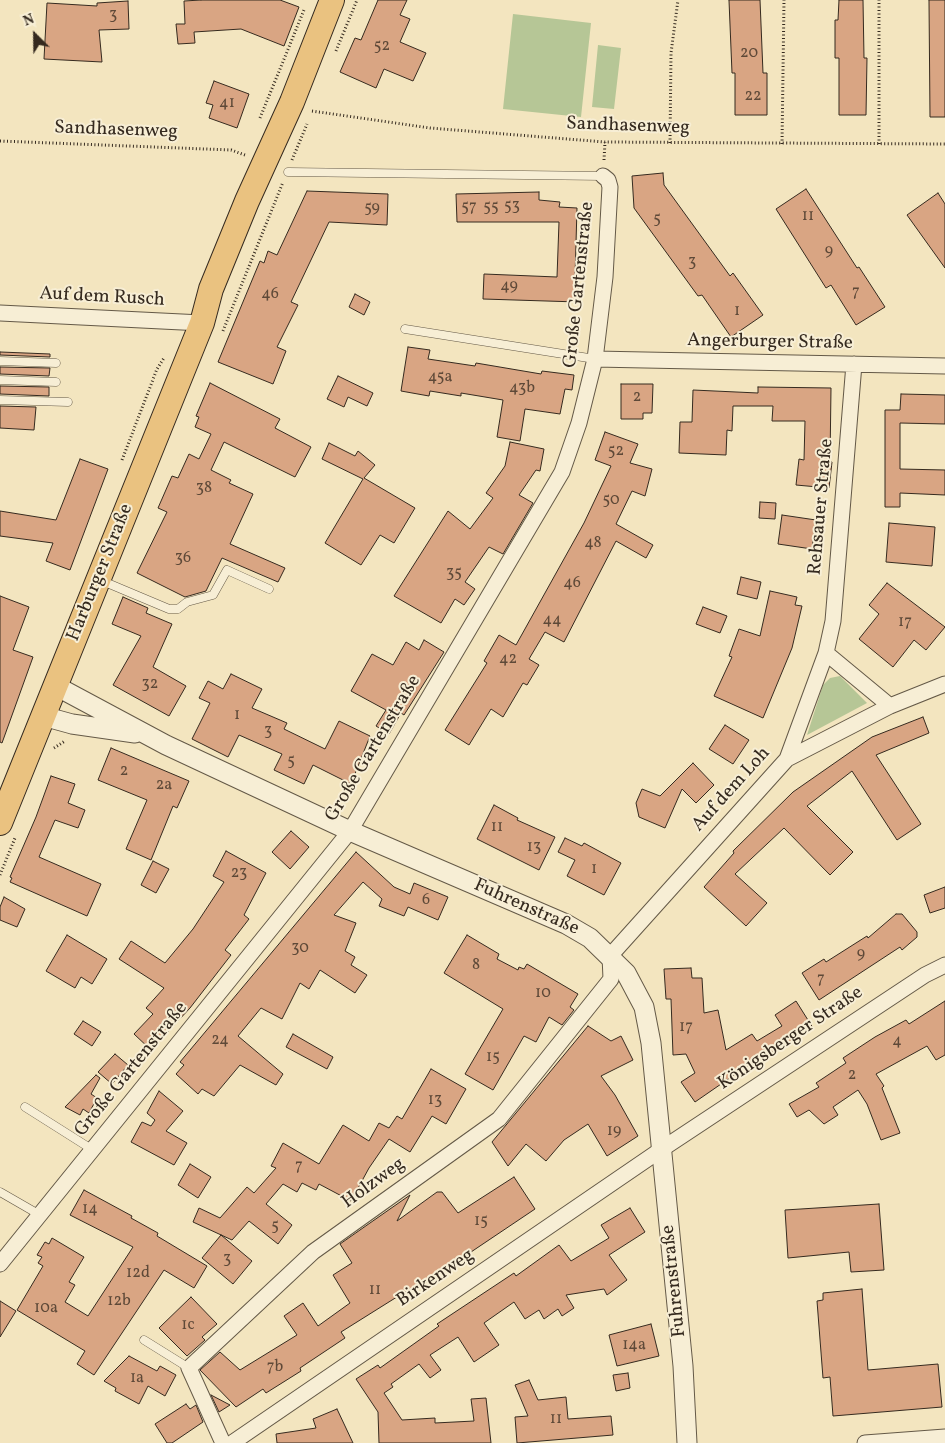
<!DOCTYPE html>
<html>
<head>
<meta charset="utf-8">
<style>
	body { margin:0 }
	#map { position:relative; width:945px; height:1443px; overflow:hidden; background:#f3e5bf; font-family:Vollkorn,serif }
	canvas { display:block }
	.north { position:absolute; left:10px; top:10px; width:50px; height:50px; -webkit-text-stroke:4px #f7eed5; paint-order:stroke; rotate:337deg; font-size:14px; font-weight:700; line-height:20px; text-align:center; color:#352a1f }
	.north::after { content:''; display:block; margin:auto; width:18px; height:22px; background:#352a1f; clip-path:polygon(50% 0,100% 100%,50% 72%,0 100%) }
</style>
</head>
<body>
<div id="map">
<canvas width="945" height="1443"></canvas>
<div class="north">N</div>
</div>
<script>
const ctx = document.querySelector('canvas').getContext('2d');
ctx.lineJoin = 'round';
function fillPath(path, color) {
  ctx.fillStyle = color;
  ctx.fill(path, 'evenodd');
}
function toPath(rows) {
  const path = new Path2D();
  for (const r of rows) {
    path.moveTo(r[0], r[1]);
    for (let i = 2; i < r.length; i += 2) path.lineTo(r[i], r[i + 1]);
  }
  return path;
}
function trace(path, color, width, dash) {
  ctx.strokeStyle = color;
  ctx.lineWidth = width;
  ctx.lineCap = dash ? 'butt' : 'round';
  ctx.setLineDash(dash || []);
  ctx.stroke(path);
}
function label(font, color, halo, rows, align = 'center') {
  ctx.font = font + ' Vollkorn,serif';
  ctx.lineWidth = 4;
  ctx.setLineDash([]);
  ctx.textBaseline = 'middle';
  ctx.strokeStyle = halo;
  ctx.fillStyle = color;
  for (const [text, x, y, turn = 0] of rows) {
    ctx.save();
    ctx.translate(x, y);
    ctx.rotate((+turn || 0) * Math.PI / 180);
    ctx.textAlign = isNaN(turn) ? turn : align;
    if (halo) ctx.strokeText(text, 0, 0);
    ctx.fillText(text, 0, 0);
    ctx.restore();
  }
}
const green = toPath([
	[513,14,591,23,581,117,503,109],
	[598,45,621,48,614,109,592,107],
	[840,676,867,703,807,735,823,685,830,678]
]);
const building = toPath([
	[201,0,280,0,299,7,284,46,241,29,194,32,195,43,178,44,176,24,185,24,184,1,201,0],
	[378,0,407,0,400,15,410,19,400,42,426,53,413,81,384,69,376,88,340,72,355,38,361,40,378,0],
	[729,0,760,0,763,73,767,73,767,115,735,115,735,73,732,73,729,0],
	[839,0,863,0,864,58,867,58,866,115,839,115,839,58,835,58,835,20,838,20,839,0],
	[929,0,945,0,945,117,930,117,929,0],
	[128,1,129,29,99,30,102,62,44,59,47,3,97,6,97,3,128,1],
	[214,81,249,94,237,128,209,118,213,105,206,103,214,81],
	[663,173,664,185,730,276,733,273,763,315,731,337,702,295,698,296,634,208,632,176,663,173],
	[806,189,857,268,859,267,885,307,856,325,831,285,826,288,776,209,806,189],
	[307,191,388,194,387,225,329,222,291,302,298,305,277,347,286,351,273,384,218,362,260,261,264,263,268,251,277,255,307,191],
	[539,192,539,200,560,202,559,207,577,208,575,278,579,278,578,302,483,299,484,274,557,277,559,222,457,222,456,194,539,192],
	[938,193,945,204,945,268,907,215,938,193],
	[355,294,370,302,364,315,349,307,355,294],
	[408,347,430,350,428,359,475,366,476,363,541,374,542,371,574,375,572,390,565,389,560,414,525,409,520,441,497,437,503,400,461,393,461,396,430,391,429,396,401,391,408,347],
	[0,352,50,354,50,357,0,355,0,352],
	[0,367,50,368,49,376,0,374,0,367],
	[338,376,373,393,367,406,348,397,344,407,327,399,338,376],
	[210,383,280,419,275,428,311,447,295,477,224,442,211,470,231,480,229,483,253,494,230,544,285,568,278,582,222,558,206,591,185,597,137,573,167,512,158,508,172,476,178,478,189,454,199,459,211,434,195,427,199,417,196,416,210,383],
	[621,384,653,384,652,413,643,413,643,419,621,419,621,384],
	[0,386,49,387,49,396,0,394,0,386],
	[758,387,831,388,830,462,832,462,829,488,796,485,799,459,804,460,805,421,772,421,773,406,733,406,732,431,727,430,726,455,679,453,680,422,692,422,693,390,758,393,758,387],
	[901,394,945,395,945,424,900,423,900,469,945,470,945,495,900,493,900,507,885,507,885,410,900,410,901,394],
	[0,406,36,407,34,430,0,428,0,406],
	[605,432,638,444,630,463,652,469,645,496,632,491,616,524,653,545,646,558,616,541,564,642,545,632,529,659,539,665,527,685,523,683,503,717,491,709,469,745,445,730,487,663,484,661,499,635,516,645,584,523,611,466,595,460,605,432],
	[510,442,544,449,540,471,536,470,519,495,533,503,503,554,489,547,465,582,475,589,464,605,455,599,441,623,394,596,448,511,470,529,493,498,486,493,505,466,510,442],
	[329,443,355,456,358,451,375,465,364,478,415,508,394,543,380,535,361,565,325,543,363,479,322,459,329,443],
	[80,459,108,469,70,570,46,561,53,543,0,536,0,511,56,520,80,459],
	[760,502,776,503,775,519,759,518,760,502],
	[782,515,816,520,812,549,778,544,782,515],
	[889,523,935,527,932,566,886,562,889,523],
	[741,577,761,582,757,599,737,594,741,577],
	[887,583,945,627,926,650,914,640,893,667,859,639,879,614,869,605,887,583],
	[770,591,797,597,795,605,802,606,792,648,763,718,714,696,732,657,729,656,739,629,760,636,770,591],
	[0,596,29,607,13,650,33,657,2,743,0,742,0,596],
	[123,597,148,608,146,613,172,624,153,667,186,686,169,716,113,685,141,636,112,624,123,597],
	[703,607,727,616,720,633,696,624,703,607],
	[424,640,444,652,404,715,401,713,389,734,376,726,386,710,351,691,372,654,393,665,406,642,419,650,424,640],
	[231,674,262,689,252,708,287,723,284,729,325,749,339,721,370,736,351,784,313,765,304,784,274,770,282,754,239,735,228,757,192,739,210,703,199,698,208,681,223,689,231,674],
	[923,717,929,733,876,755,921,824,897,840,852,771,807,806,853,852,830,875,784,828,735,874,767,903,746,926,704,887,734,853,733,851,793,792,872,737,923,717],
	[725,725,749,740,733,764,709,749,725,725],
	[111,748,189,781,177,808,173,806,151,860,126,849,147,800,98,780,111,748],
	[693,763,714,785,696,803,682,789,665,828,639,817,636,803,642,789,660,796,693,763],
	[51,776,75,784,68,803,85,810,78,828,55,820,39,857,101,884,87,916,10,882,12,878,10,877,36,817,51,776],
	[494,805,518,818,517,820,555,837,539,870,477,839,494,805],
	[291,831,309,847,290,869,272,852,291,831],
	[565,838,582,846,584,843,621,863,604,895,567,876,575,860,558,852,565,838],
	[226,851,266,873,244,915,249,919,225,950,231,955,190,1008,151,1050,134,1034,153,1014,146,1008,164,988,119,959,131,941,165,963,193,929,224,882,213,876,226,851],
	[356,852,394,887,410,894,414,883,448,897,438,920,408,907,404,916,379,906,382,899,363,882,334,915,356,923,345,951,355,957,351,965,367,975,355,993,320,970,309,989,300,983,282,1019,261,1008,238,1036,283,1074,276,1085,240,1065,214,1096,202,1089,198,1094,176,1074,184,1065,180,1062,356,852],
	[153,861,169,869,156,893,141,885,153,861],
	[945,887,945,908,930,913,924,895,945,887],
	[4,897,25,909,17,927,0,920,0,907,4,897],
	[896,914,902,914,917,932,917,937,902,950,900,947,819,1000,802,973,824,959,826,962,867,936,868,938,896,914],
	[67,935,107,959,92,984,81,977,75,988,46,971,67,935],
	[467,935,499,954,497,959,518,970,519,967,524,969,527,964,578,994,570,1007,574,1010,562,1025,549,1017,536,1042,524,1036,493,1090,465,1074,503,1009,444,973,467,935],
	[691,968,692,978,702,978,704,1013,718,1010,726,1050,752,1034,757,1041,782,1026,775,1015,796,1001,813,1028,737,1073,695,1102,681,1082,695,1073,686,1054,673,1055,671,999,666,999,664,969,691,968],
	[945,1001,945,1055,936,1060,927,1046,876,1074,884,1086,882,1088,900,1133,881,1140,867,1104,858,1090,833,1107,838,1115,824,1124,809,1110,797,1117,789,1104,819,1087,816,1083,846,1063,843,1058,875,1037,906,1020,909,1024,945,1001],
	[83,1021,101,1032,92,1046,74,1034,83,1021],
	[588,1026,611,1041,621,1036,633,1060,601,1076,615,1095,638,1136,607,1156,588,1124,564,1140,546,1161,526,1144,508,1166,492,1142,588,1026],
	[293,1034,333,1057,327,1069,286,1047,293,1034],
	[115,1054,128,1065,112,1084,98,1072,115,1054],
	[431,1069,466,1089,446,1124,432,1116,410,1152,389,1139,369,1168,351,1201,319,1184,316,1190,302,1183,297,1192,283,1184,266,1204,292,1225,278,1244,249,1221,232,1240,193,1222,199,1208,220,1218,247,1187,254,1193,276,1168,271,1166,283,1143,319,1164,343,1125,369,1141,379,1123,389,1128,397,1116,402,1119,431,1069],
	[96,1075,100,1078,91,1094,97,1098,89,1113,83,1109,80,1115,65,1107,96,1075],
	[159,1091,183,1111,166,1131,187,1143,174,1165,131,1142,142,1122,151,1126,155,1120,147,1113,159,1091],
	[190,1164,211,1177,198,1198,178,1185,190,1164],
	[514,1177,535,1209,410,1293,408,1290,341,1332,345,1338,300,1368,301,1371,266,1393,263,1389,236,1407,200,1370,220,1352,240,1370,297,1335,284,1316,303,1303,318,1326,350,1303,333,1275,352,1263,340,1244,410,1195,397,1221,437,1192,442,1192,458,1213,514,1177],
	[84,1190,132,1216,131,1218,158,1233,157,1236,207,1266,194,1288,164,1270,94,1375,77,1364,85,1351,17,1310,43,1266,38,1263,42,1257,37,1255,45,1242,49,1244,52,1238,84,1257,69,1282,75,1285,65,1302,88,1316,133,1247,70,1215,84,1190],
	[879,1204,884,1270,851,1272,849,1252,788,1258,785,1210,879,1204],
	[630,1208,645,1232,609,1255,627,1280,607,1295,604,1289,566,1295,574,1308,562,1316,558,1309,544,1319,539,1310,525,1319,514,1302,484,1323,499,1345,474,1362,458,1337,430,1355,441,1370,430,1378,419,1364,391,1384,393,1387,384,1393,402,1420,435,1418,435,1423,474,1421,471,1399,486,1398,491,1443,379,1443,378,1412,356,1379,378,1365,380,1368,439,1326,437,1324,514,1273,516,1276,559,1245,571,1261,609,1238,601,1225,630,1208],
	[221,1235,252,1261,233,1284,202,1258,221,1235],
	[862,1289,868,1370,938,1364,942,1407,833,1416,830,1377,823,1378,817,1301,823,1300,823,1293,862,1289],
	[191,1297,217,1324,202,1337,205,1340,187,1356,159,1328,191,1297],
	[0,1301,16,1311,0,1337,0,1301],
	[651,1324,659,1356,617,1366,609,1335,651,1324],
	[129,1356,157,1371,160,1366,176,1375,165,1396,148,1386,139,1404,115,1391,116,1388,104,1381,129,1356],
	[628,1373,630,1388,616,1391,613,1375,628,1373],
	[529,1380,538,1400,566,1397,568,1419,611,1416,613,1435,517,1443,515,1417,528,1416,515,1385,529,1380],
	[211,1395,230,1405,219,1412,211,1395],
	[186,1404,190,1409,196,1405,203,1422,172,1443,167,1443,155,1424,186,1404],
	[337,1409,353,1443,277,1443,276,1434,316,1428,313,1419,337,1409]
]);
const path = toPath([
	[336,51,357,0],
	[312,111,430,128,605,142,945,144],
	[260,118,304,10],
	[0,141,231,150,245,155],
	[670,143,671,53,678,0],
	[782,144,784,0],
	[879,144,879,0],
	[292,160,307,124],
	[604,160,605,142],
	[223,331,283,182],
	[122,460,157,369,164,358],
	[54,748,65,741],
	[0,875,15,838]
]);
const service = toPath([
	[288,172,603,176],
	[405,329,595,359],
	[0,361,56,363],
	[0,380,56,382],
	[0,400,68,402],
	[100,580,169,609,178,609,187,602,213,595,227,570,269,589],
	[25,1107,93,1150],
	[0,1192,40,1215],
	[144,1340,189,1368]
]);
const minor = toPath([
	[0,313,202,323],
	[595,359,945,366],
	[826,653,890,706],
	[787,759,826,653,833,621,854,364],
	[0,1264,350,831,562,472,579,423,595,359,605,277,610,187,608,180,603,176],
	[223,1443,189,1368,313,1252,499,1119,611,979,610,956,787,759,890,706,945,684],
	[232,1443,662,1149,925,975,945,965],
	[865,1443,945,1437]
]);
const tertiary = toPath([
	[54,685,166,745,350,831,566,924,590,938,626,973,644,1007,651,1043,683,1366,687,1443],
	[43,716,72,724,135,733]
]);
const primary = toPath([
	[0,823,202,323,211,289,247,201,292,102,332,0]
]);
const numberNames = [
	["3",113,16],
	["52",382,47],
	["20",749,54],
	["22",753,97],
	["41",227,104],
	["53",512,207],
	["57",469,208],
	["55",491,208],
	["59",372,209],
	["11",808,217],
	["5",657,220],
	["9",829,252],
	["3",692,263],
	["49",509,287],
	["7",856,293],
	["46",270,295],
	["1",737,312],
	["45a",440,378],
	["43b",522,389],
	["2",637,398],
	["52",616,452],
	["38",204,489],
	["50",611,501],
	["48",593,544],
	["36",183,559],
	["35",454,574],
	["46",572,584],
	["44",552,621],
	["17",905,623],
	["42",508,660],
	["32",150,685],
	["1",237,716],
	["3",268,732],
	["5",291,762],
	["2",124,772],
	["2a",164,786],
	["11",497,828],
	["13",534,848],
	["1",594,870],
	["23",239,874],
	["6",426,901],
	["30",300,949],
	["9",861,955],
	["8",476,966],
	["7",821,980],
	["10",543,994],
	["17",686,1028],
	["24",220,1041],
	["4",897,1042],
	["15",493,1058],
	["2",852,1076],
	["13",435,1101],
	["19",614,1132],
	["7",299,1167],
	["14",90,1210],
	["15",481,1222],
	["5",275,1227],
	["3",227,1260],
	["12d",138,1274],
	["11",375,1291],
	["12b",119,1302],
	["10a",46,1309],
	["1c",188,1326],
	["14a",634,1346],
	["7b",275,1368],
	["1a",137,1379],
	["11",556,1420]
];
const streetNames = [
	["Sandhasenweg",628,127,2],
	["Sandhasenweg",116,131,2],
	["Große Gartenstraße",580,285,-84],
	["Auf dem Rusch",102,298,3],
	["Angerburger Straße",770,343,1],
	["Rehsauer Straße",822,507,-85],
	["Harburger Straße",101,573,-68],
	["Große Gartenstraße",374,749,-59],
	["Auf dem Loh",732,790,-48],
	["Fuhrenstraße",526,908,24],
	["Königsberger Straße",791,1039,-34],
	["Große Gartenstraße",132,1070,-51],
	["Holzweg",374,1184,-36],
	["Birkenweg",436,1279,-34],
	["Fuhrenstraße",675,1281,-96]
];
fillPath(green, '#b6c696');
fillPath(building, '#d9a583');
trace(building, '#352a1f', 1);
trace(service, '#645947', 9);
trace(minor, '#645947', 17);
trace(tertiary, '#645947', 21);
trace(primary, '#352a1f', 26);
trace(path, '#352a1f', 3, [1, 2.5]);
trace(service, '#f7eed5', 8);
trace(minor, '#f7eed5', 15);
trace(tertiary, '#f7eed5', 19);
trace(primary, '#eac280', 24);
label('16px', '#5e4938', null, numberNames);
label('19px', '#352a1f', '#f7eed5', streetNames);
</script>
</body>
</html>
